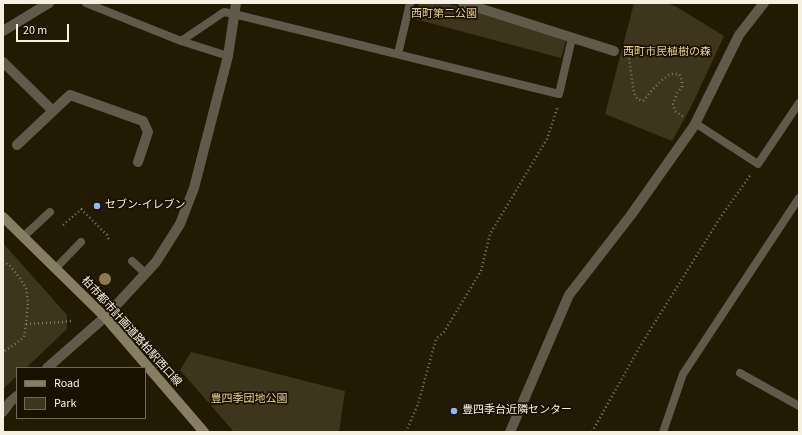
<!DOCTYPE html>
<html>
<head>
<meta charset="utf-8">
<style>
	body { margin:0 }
	#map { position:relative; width:802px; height:435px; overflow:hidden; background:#221a02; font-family:"Source Sans 3",sans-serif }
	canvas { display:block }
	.frame { position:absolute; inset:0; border:4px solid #f5f0e0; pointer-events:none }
	.legend { position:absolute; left:16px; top:367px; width:130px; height:52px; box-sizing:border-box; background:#191100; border:1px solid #716a5a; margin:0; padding:5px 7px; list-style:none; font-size:12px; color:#f5f0e0 }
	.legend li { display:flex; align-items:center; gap:8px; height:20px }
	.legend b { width:20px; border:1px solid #716a5a }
	.scale { position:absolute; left:16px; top:24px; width:53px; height:18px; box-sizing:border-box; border:2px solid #f5f0e0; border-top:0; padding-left:5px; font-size:12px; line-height:14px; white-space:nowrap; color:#f5f0e0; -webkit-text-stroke:3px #191100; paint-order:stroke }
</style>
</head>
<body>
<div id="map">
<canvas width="802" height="435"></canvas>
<div class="frame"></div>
<ul class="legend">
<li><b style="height:5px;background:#867d63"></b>Road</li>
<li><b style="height:11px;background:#3d351c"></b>Park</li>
</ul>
<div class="scale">20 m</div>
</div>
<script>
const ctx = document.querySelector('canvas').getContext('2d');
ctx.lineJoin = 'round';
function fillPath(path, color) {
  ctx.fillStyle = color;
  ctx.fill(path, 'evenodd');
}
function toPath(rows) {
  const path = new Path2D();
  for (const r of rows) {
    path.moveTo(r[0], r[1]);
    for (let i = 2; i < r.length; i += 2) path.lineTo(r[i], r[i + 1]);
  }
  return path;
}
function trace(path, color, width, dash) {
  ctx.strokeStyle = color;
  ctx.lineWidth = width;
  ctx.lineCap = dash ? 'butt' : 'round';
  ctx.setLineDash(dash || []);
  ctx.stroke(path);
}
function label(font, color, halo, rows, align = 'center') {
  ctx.font = font + ' "Source Sans 3","Noto Sans JP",sans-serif';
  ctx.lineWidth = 3.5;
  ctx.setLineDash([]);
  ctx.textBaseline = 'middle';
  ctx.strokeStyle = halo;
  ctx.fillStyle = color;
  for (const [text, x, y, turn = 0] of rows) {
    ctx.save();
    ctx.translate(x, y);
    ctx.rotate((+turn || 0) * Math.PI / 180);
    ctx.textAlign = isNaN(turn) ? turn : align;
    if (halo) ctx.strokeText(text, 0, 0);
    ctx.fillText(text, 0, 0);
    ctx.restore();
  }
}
const green = toPath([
	[419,3,446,3,566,41,561,58,415,19],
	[634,3,666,3,675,6,724,36,691,107,672,141,605,114],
	[3,243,67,315,67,329,26,368,17,368,17,376,3,389],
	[191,352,345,391,339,432,234,432,180,370]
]);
const path = toPath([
	[625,57,629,59,634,93,637,99,643,101,653,89,662,80,670,74,679,74,682,80,682,87,677,93,673,104,675,111,685,118],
	[81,209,107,235,109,240],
	[63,225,84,207],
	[3,261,10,266,19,277,26,288,28,302,26,324,24,337,15,344,3,352],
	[26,324,63,322,71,321],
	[406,432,418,404,436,339,444,332,481,271,490,234,547,139,558,106],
	[592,432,639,348,720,218,751,174]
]);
const lane = toPath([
	[86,3,181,41,228,56],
	[181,41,224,12,234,14,559,94,572,38],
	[398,54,410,3],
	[695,123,758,164,799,103],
	[23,237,50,212],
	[132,261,146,274],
	[55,269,81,242],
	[740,373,799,406],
	[663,432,683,374,799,198]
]);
const street = toPath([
	[463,3,614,51],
	[3,31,49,3],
	[3,62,53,111,70,95,143,121,148,132,138,162],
	[17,145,53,111],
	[47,368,105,317,121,300,156,262,180,224,194,188,228,56,236,3],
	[3,412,10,402,17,396],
	[510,432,569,295,631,215,694,126,739,35,764,3]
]);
const secondary = toPath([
	[3,217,105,317,204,432]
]);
const trees = [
	[105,279]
];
const markers = [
	[97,206,4,"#90b8fd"],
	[454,411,4,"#90b8fd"]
];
const parkNames = [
	["西町第二公園",444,15],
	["西町市民植樹の森",667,53],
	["豊四季団地公園",249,400]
];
const poiNames = [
	["セブン-イレブン",105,206],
	["豊四季台近隣センター",462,411]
];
const streetNames = [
	["柏市都市計画道路柏駅西口線",131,332,48]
];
fillPath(green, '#3d351c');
trace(path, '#827b67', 2.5, [1, 3]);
trace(lane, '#5f5a49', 8);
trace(street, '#5f5a49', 10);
trace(secondary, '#867d63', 10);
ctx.fillStyle = '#8c7c4d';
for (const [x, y] of trees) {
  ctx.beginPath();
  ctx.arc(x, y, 6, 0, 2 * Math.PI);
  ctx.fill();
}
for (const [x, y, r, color] of markers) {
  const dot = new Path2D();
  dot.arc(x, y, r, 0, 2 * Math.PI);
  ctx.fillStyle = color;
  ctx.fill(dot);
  trace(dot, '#191100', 1.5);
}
label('11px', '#e3cd8a', '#191100', parkNames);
label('11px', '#f5f0e0', '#191100', poiNames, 'left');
label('11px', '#f5f0e0', '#191100', streetNames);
</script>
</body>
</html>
